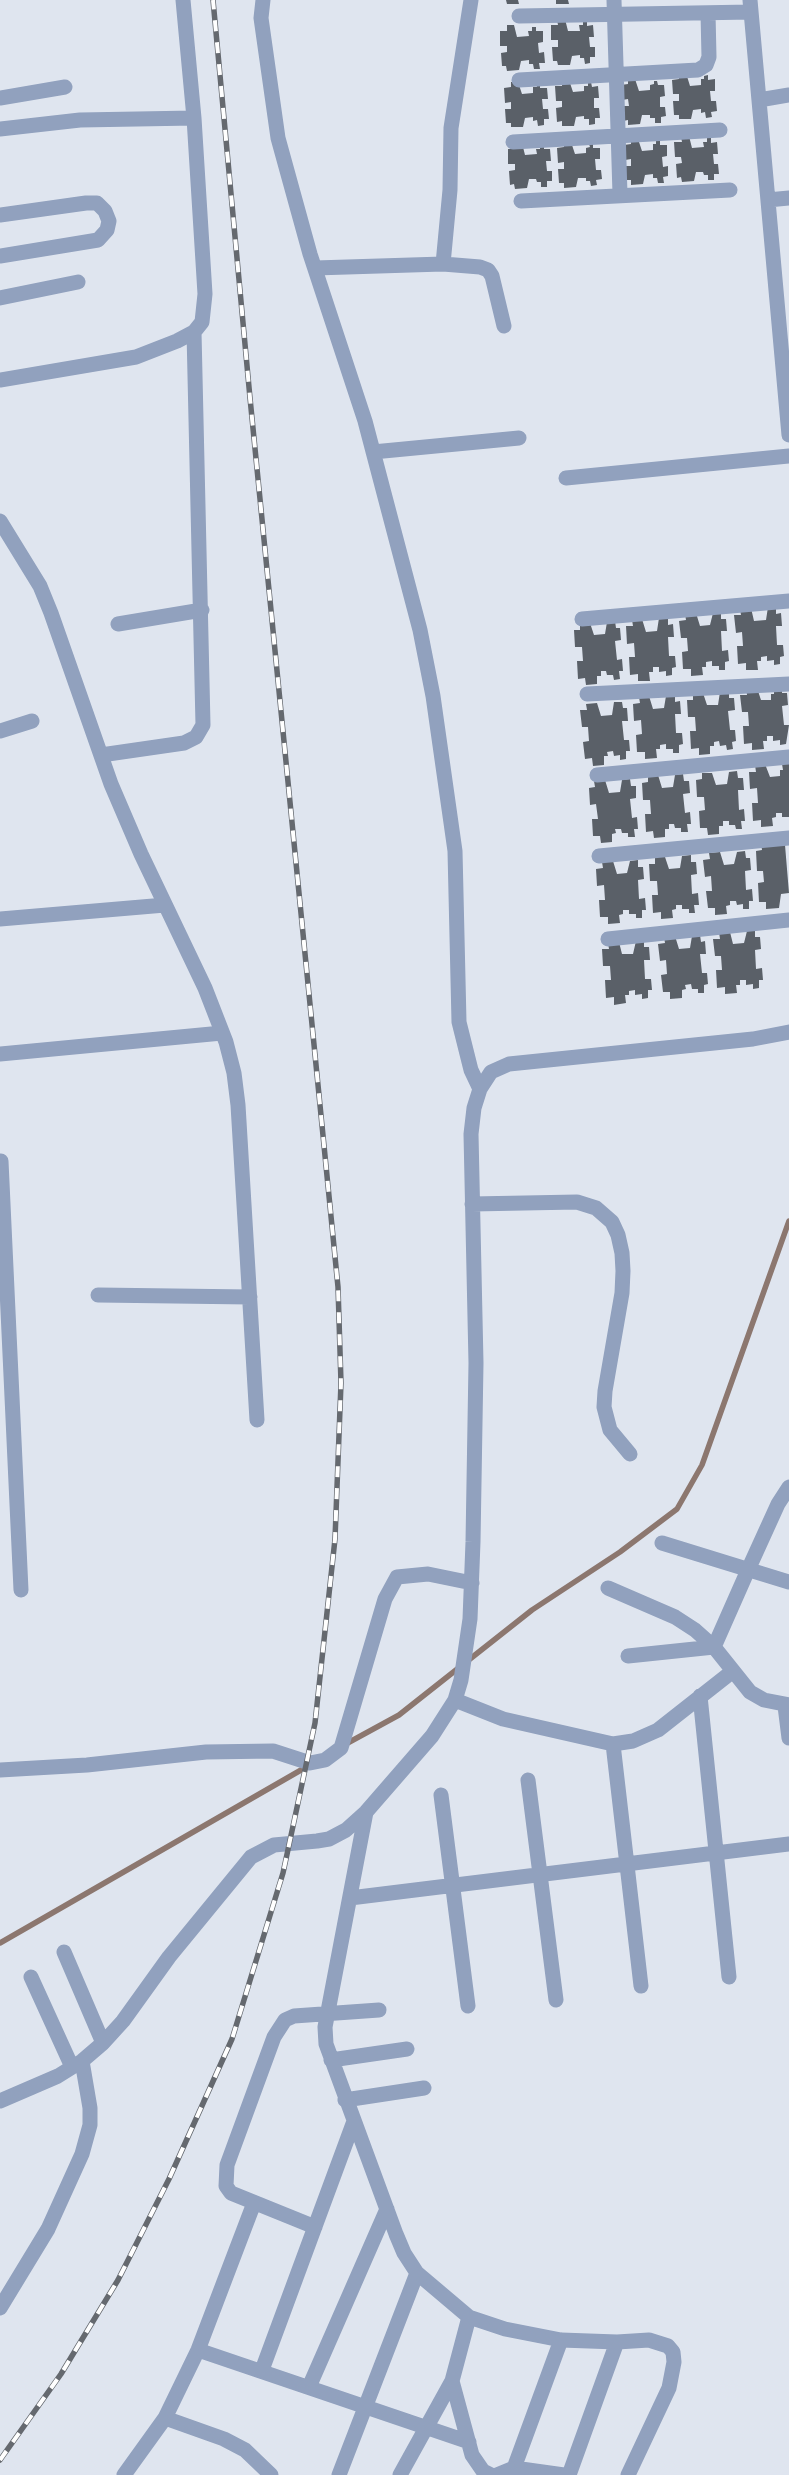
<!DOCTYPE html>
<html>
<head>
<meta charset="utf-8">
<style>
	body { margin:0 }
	canvas { display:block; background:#dfe5ef }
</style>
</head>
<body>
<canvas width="789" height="2475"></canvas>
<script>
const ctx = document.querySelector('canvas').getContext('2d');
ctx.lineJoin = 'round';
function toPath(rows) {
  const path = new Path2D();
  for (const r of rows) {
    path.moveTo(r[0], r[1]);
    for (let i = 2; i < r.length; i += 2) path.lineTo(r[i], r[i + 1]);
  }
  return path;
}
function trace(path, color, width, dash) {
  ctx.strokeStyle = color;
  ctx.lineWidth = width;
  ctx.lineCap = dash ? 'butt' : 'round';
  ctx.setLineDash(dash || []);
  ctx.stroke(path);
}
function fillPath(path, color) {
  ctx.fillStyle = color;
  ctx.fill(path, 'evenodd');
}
const stream = toPath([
	[344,1745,399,1715,532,1610,620,1552,677,1509,702,1465,789,1221],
	[0,1943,308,1766]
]);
const building = toPath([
	[506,0,518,0,519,4,507,4],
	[556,0,568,0,569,4,556,4],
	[565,19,568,31,580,31,579,25,583,25,583,22,587,22,587,26,593,25,594,37,589,37,590,47,595,47,595,57,590,57,590,63,585,64,584,58,580,58,580,55,572,56,570,65,558,65,557,61,553,61,552,47,558,47,558,40,551,40,551,25,558,25,557,20],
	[507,25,514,25,517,37,529,36,528,31,532,31,532,27,536,27,536,31,543,31,543,42,538,43,539,53,544,52,545,63,539,63,540,69,534,69,533,64,529,64,529,60,521,61,519,70,507,71,506,66,502,66,501,53,507,52,507,46,500,46,500,31,507,31],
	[686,73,690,86,701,85,701,79,704,79,704,76,708,75,708,80,715,79,715,91,710,91,711,101,716,101,717,111,711,112,712,117,706,118,705,112,701,113,701,109,693,110,691,119,679,119,679,115,674,115,673,101,679,101,679,94,673,94,672,80,679,79,679,74],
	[628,79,635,79,639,91,650,90,650,85,654,84,654,81,657,81,658,85,664,85,665,96,660,97,660,107,665,107,666,116,661,117,661,123,655,123,655,118,650,118,650,115,642,115,640,124,628,125,628,120,623,121,622,106,629,106,628,99,622,100,621,85,628,84],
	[569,80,573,92,584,91,584,86,588,86,588,83,591,82,592,87,598,86,599,98,594,98,594,108,599,108,600,118,595,118,595,124,589,125,589,119,584,119,584,116,576,117,574,126,562,126,562,121,557,122,556,108,562,107,562,101,556,101,555,86,562,86,562,81],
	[511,82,518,82,522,94,533,93,533,87,537,87,536,84,540,84,540,88,547,88,548,99,542,99,543,109,548,109,549,119,544,119,544,125,538,126,537,120,533,121,533,117,525,118,523,127,511,127,511,123,506,123,505,109,511,109,511,102,505,103,504,88,511,87],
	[689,136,692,148,704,147,703,142,707,142,707,138,711,138,711,143,717,142,718,154,713,154,714,164,718,164,719,174,714,174,714,180,708,180,708,175,704,175,703,172,696,172,694,181,682,182,681,177,677,178,676,164,682,163,681,157,675,157,674,142,682,142,681,137],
	[631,139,638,139,642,151,653,150,653,144,656,144,656,141,660,141,660,145,667,145,667,156,662,157,663,167,668,166,668,176,663,177,664,183,658,183,657,178,653,178,653,174,645,175,643,184,631,185,631,180,626,180,625,166,631,166,631,159,625,160,624,145,631,144],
	[564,142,571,142,575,154,586,153,586,148,590,147,589,144,593,144,593,148,600,148,600,159,595,159,596,170,601,170,602,179,596,180,597,185,591,186,590,181,586,181,586,178,578,178,576,187,564,188,564,183,559,183,558,169,564,169,564,162,558,163,557,148,564,147],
	[522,143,525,155,537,154,536,149,540,149,540,145,544,145,544,149,550,149,551,161,546,161,547,171,552,171,552,181,547,181,547,187,541,187,541,182,537,182,536,179,529,179,527,188,515,189,514,184,510,185,509,171,515,170,515,164,508,164,508,149,515,149],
	[768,607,776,607,776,614,781,613,782,626,776,626,777,645,783,645,784,656,780,657,780,664,774,665,774,660,767,661,767,656,761,657,761,661,757,661,758,670,746,670,746,663,738,664,737,646,743,646,742,632,736,633,734,615,741,615,740,609,751,608,754,621,766,620],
	[721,612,721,619,726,619,727,631,721,631,722,651,728,650,729,661,725,662,725,670,719,670,719,666,712,666,712,661,706,662,706,667,702,667,703,675,691,676,691,669,683,669,682,652,688,651,687,638,681,638,679,621,686,620,685,614,696,613,700,626,710,625,713,613],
	[659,618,668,618,668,625,673,624,674,637,668,637,669,656,675,656,676,667,672,668,672,675,666,676,666,671,659,672,659,667,653,667,653,672,649,672,650,681,638,681,638,674,630,675,629,657,635,657,634,643,627,644,626,626,633,626,632,620,642,619,646,632,657,631],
	[615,621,616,628,620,628,621,640,615,641,617,660,622,659,623,671,619,671,620,679,614,680,613,675,607,675,606,671,601,671,601,676,597,676,597,684,586,685,585,678,578,679,577,661,583,661,582,647,575,647,574,630,580,630,580,624,590,623,594,635,605,634,607,622],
	[774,687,782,687,782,693,787,693,788,705,782,706,784,725,789,725,786,744,780,745,780,740,773,741,773,736,767,736,767,741,763,741,764,749,752,750,752,743,744,744,743,726,749,726,748,712,742,712,740,695,747,695,746,688,757,688,761,700,771,700,771,694,774,694],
	[720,692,729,692,729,698,734,698,735,710,728,711,730,730,735,730,736,741,732,742,733,749,727,750,726,745,720,746,719,741,714,742,714,746,710,746,710,754,699,755,699,748,691,749,690,731,696,731,695,717,688,717,687,700,693,700,693,694,703,693,707,705,718,705],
	[675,695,675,702,680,701,681,714,675,714,676,733,682,733,683,744,679,745,679,753,673,753,673,749,666,749,666,744,660,745,660,749,656,749,657,758,645,759,645,752,637,752,636,735,642,734,641,720,634,721,633,704,640,703,639,697,649,696,653,709,664,708,666,696],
	[614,702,622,702,623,708,627,708,628,721,622,721,624,740,629,740,630,751,626,751,626,759,620,760,620,755,614,756,613,751,607,752,608,756,604,756,604,765,593,766,592,758,585,759,583,742,589,741,588,727,582,727,580,710,587,710,586,704,597,703,601,716,612,715],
	[789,763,789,817,782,817,782,813,776,813,776,817,772,818,773,826,761,827,761,820,753,821,752,803,758,803,757,788,750,789,749,772,756,772,755,765,765,764,770,777,780,776,780,770,783,770,782,764],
	[737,771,738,778,743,778,744,790,738,790,739,810,744,809,745,821,741,821,742,829,736,829,735,825,729,825,729,821,723,821,723,826,719,826,719,834,708,835,707,828,700,828,699,811,705,810,704,797,697,797,696,780,702,779,702,773,712,773,716,785,727,784,729,772],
	[683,774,684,781,689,781,690,793,683,794,685,813,690,812,691,824,687,824,688,832,681,832,681,828,675,828,674,824,669,824,669,829,665,829,665,837,654,838,653,831,646,832,645,814,651,814,650,800,643,800,642,783,648,782,648,776,658,775,662,788,673,787,675,775],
	[630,779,631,786,636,786,636,798,630,799,632,818,637,817,638,829,634,829,635,837,628,837,628,833,622,833,621,829,615,829,616,833,612,834,612,842,601,843,600,836,593,836,592,819,598,819,596,804,590,805,589,788,595,787,594,781,605,780,609,793,620,792,622,780],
	[761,843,785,845,789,893,781,894,779,908,766,909,766,902,759,902,758,883,764,882,763,871,757,871,756,851,762,850],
	[745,851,746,858,750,858,751,870,745,871,746,890,752,889,753,901,749,901,749,909,743,909,743,904,737,905,736,901,730,901,730,905,726,906,727,914,715,915,715,908,708,908,706,891,712,891,711,876,705,877,703,860,710,859,709,853,720,852,724,865,734,864,737,852],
	[691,855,691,862,696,862,697,874,691,875,692,894,698,893,699,905,694,905,695,913,689,913,689,909,682,909,682,905,676,905,676,909,672,910,673,918,661,919,661,912,653,913,652,895,658,895,657,881,650,881,649,864,655,864,655,857,665,857,669,869,680,868,682,856],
	[638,860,638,867,643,867,644,879,638,880,639,899,645,898,646,910,642,910,642,918,636,918,636,914,629,914,629,910,623,910,623,914,619,915,620,923,608,924,608,917,600,917,599,900,605,900,604,885,597,886,596,869,603,868,602,862,613,861,617,874,627,873,630,861],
	[747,931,755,931,755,937,760,937,761,949,755,950,756,969,762,968,763,980,759,980,759,988,753,989,753,984,746,985,746,980,740,980,740,985,736,985,737,993,725,994,725,987,717,988,716,970,722,970,721,956,715,956,713,939,720,939,719,932,730,932,733,944,744,943],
	[700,935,701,942,705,941,706,954,700,954,702,973,707,973,708,984,704,985,704,993,698,993,698,989,692,989,691,984,685,985,686,989,682,990,682,998,670,999,670,992,663,992,661,975,667,974,666,960,660,961,658,944,665,943,664,937,675,936,679,949,690,948,692,936],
	[636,941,644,941,644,947,649,947,650,960,644,960,645,979,651,979,652,990,648,990,648,998,642,999,642,994,635,995,635,990,629,991,629,995,625,995,626,1003,614,1005,614,997,606,998,605,980,611,980,610,966,603,966,602,949,609,949,608,943,619,942,622,954,633,954]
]);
const minor = toPath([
	[263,0,261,18,278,138,310,254,365,421,420,630,433,696,455,851,459,1022,471,1070,480,1089],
	[614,0,620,194],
	[750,0,789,435],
	[519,16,751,12],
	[519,80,698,70,706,65,709,57,708,13],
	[0,98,65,87],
	[759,100,789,95],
	[0,129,80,120,194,118],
	[513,142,720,130],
	[768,200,789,198],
	[521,201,730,190],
	[0,215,86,203,97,203,105,211,109,221,107,230,98,240,0,256],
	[443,264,450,190,451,128,471,0],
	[315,268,443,264,480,267,488,270,492,276,504,326],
	[0,298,78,282],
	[0,380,136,357,177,341,194,332,202,322,205,294,194,118,183,0],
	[373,452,519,438],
	[566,478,789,456],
	[0,521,40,586,51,613,111,784,141,854,205,988,226,1042,234,1073,238,1105,257,1420],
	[582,619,789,601],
	[118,624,202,610],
	[587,694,789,684],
	[0,731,32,721],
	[101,755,184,743,196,737,203,725,194,332],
	[597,775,789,757],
	[599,856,789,838],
	[0,919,165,905],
	[608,939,789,920],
	[0,1054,222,1033],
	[1,1161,21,1590],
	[472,1204,577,1202,596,1208,612,1222,618,1235,622,1253,623,1271,622,1293,605,1391,604,1407,610,1430,630,1454],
	[98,1295,250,1297],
	[662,1543,789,1582],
	[608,1588,675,1617,695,1630,714,1647,750,1692,764,1700,789,1705],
	[628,1656,714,1647,748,1570,778,1504,789,1487],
	[700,1696,729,1977],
	[455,1700,503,1719,613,1744,633,1741,658,1730,733,1671],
	[785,1706,789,1738],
	[613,1744,641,1986],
	[0,1770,87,1765,206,1752,273,1751,310,1763,325,1760,341,1748,385,1599,397,1577,428,1574,472,1583],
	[528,1780,556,2000],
	[441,1795,468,2006],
	[366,1812,325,2027,326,2044,396,2234,404,2253,417,2273,469,2317,505,2329,561,2340,617,2342,649,2340,668,2346,673,2352,674,2362,669,2388,628,2475],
	[350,1898,789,1844],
	[64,1952,103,2043],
	[31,1977,72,2067],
	[331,2060,407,2049],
	[345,2100,424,2088],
	[0,2101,58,2076,82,2061,103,2043,123,2021,169,1957,251,1857,274,1845,317,1841,329,1839,346,1830,366,1812,432,1736,455,1700,461,1680,470,1619,473,1542,476,1363,471,1134,474,1108,480,1089,491,1072,509,1064,753,1039,789,1032],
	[315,2227,231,2193,226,2186,227,2165,274,2037,285,2020,294,2016,379,2010],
	[0,2308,48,2229,82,2154,90,2125,90,2108,82,2061],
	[198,2350,469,2442],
	[262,2370,354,2121],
	[452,2381,472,2455,483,2471,491,2475],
	[309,2387,387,2209],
	[165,2418,224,2439,245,2450,271,2475],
	[514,2468,561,2340],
	[124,2475,165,2418,198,2350,254,2203],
	[339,2475,417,2273],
	[400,2475,452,2381,469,2317],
	[497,2475,514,2468,564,2475],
	[569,2475,617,2342]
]);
const rail = toPath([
	[0,2460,61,2374,118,2280,169,2179,232,2039,283,1873,315,1723,335,1539,341,1383,338,1287,250,398,213,0]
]);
trace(stream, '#8c776f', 5.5);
fillPath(building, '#5a6068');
trace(minor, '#91a1be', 15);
trace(rail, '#65696f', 5.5);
trace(rail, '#fff', 4, [11]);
</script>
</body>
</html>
